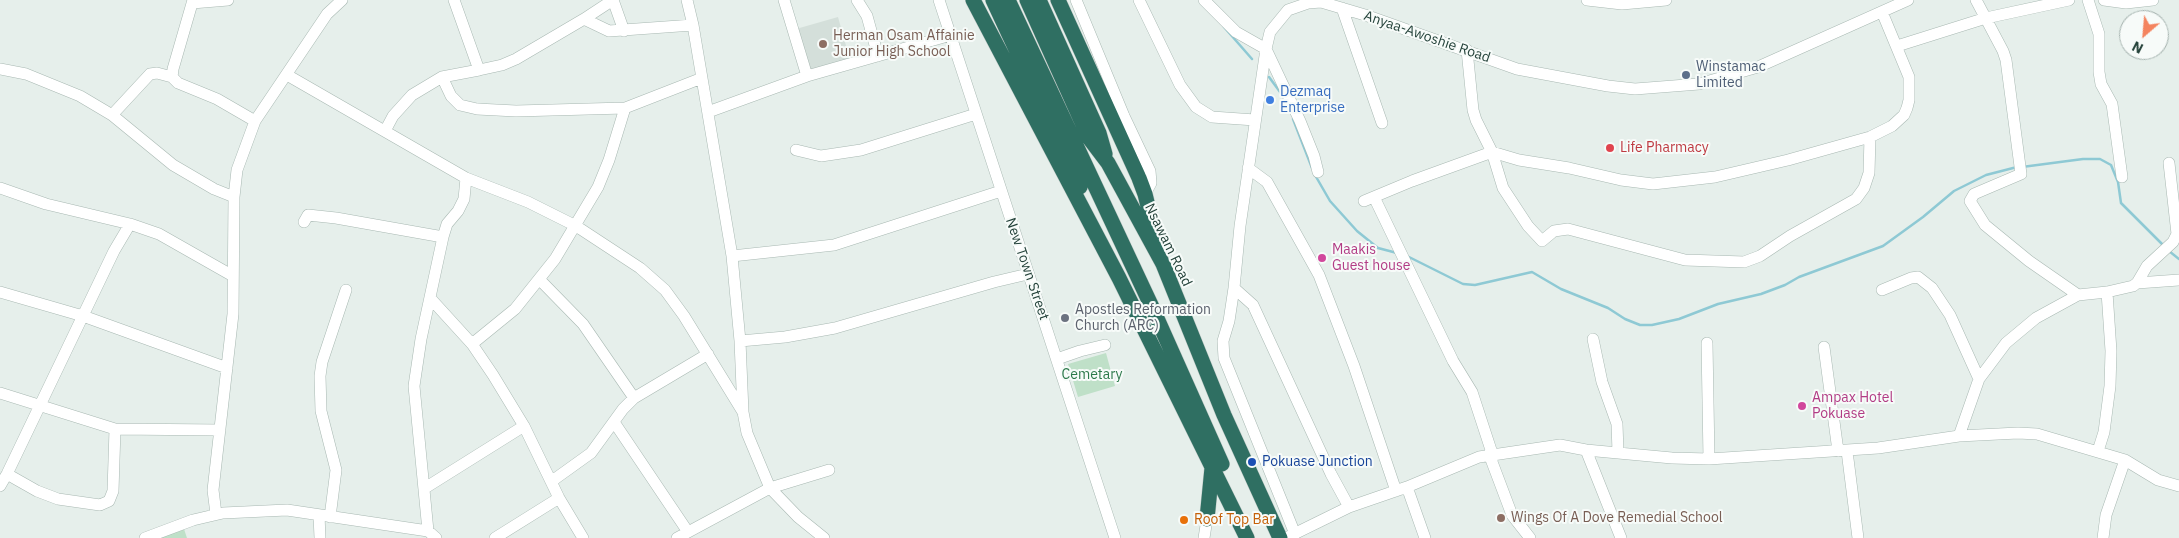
<!DOCTYPE html>
<html>
<head>
<meta charset="utf-8">
<style>
	body { margin:0 }
	#map { position:relative; width:2179px; height:538px; overflow:hidden; background:#e6efeb; font-family:"IBM Plex Sans",sans-serif }
	canvas { display:block }
	.north { position:absolute; left:2119px; top:10px; width:50px; height:50px; box-sizing:border-box; background:#f7fbf9; border:1px solid #a3b1ad; border-radius:50%; rotate:207deg; font-size:14px; font-weight:700; line-height:20px; text-align:center; color:#24423a }
	.north::after { content:''; display:block; margin:auto; width:18px; height:22px; background:#f4845f; clip-path:polygon(50% 0,100% 100%,50% 72%,0 100%) }
</style>
</head>
<body>
<div id="map">
<canvas width="2179" height="538"></canvas>
<div class="north">N</div>
</div>
<script>
const ctx = document.querySelector('canvas').getContext('2d');
ctx.lineJoin = 'round';
function fillPath(path, color) {
  ctx.fillStyle = color;
  ctx.fill(path, 'evenodd');
}
function toPath(rows) {
  const path = new Path2D();
  for (const r of rows) {
    path.moveTo(r[0], r[1]);
    for (let i = 2; i < r.length; i += 2) path.lineTo(r[i], r[i + 1]);
  }
  return path;
}
function trace(path, color, width, dash) {
  ctx.strokeStyle = color;
  ctx.lineWidth = width;
  ctx.lineCap = dash ? 'butt' : 'round';
  ctx.setLineDash(dash || []);
  ctx.stroke(path);
}
function label(font, color, halo, rows, align = 'center') {
  ctx.font = font + ' "IBM Plex Sans",sans-serif';
  ctx.lineWidth = 4;
  ctx.setLineDash([]);
  ctx.textBaseline = 'middle';
  ctx.strokeStyle = halo;
  ctx.fillStyle = color;
  for (const [text, x, y, turn = 0] of rows) {
    ctx.save();
    ctx.translate(x, y);
    ctx.rotate((+turn || 0) * Math.PI / 180);
    ctx.textAlign = isNaN(turn) ? turn : align;
    if (halo) ctx.strokeText(text, 0, 0);
    ctx.fillText(text, 0, 0);
    ctx.restore();
  }
}
const built = toPath([
	[838,17,850,60,808,72,796,29]
]);
const green = toPath([
	[1106,353,1115,386,1078,397,1068,364],
	[184,529,187,538,149,538]
]);
const stream = toPath([
	[1224,27,1252,59],
	[1269,77,1283,96],
	[1293,119,1312,168],
	[2022,167,2083,159,2100,159,2111,165,2118,182,2121,203,2163,245],
	[1315,175,1330,201,1357,231,1378,248,1397,253],
	[2169,251,2179,259],
	[1407,256,1463,284,1475,285,1532,272,1561,289,1608,308,1625,319,1640,325,1652,325,1679,319,1718,304,1761,294,1785,285,1799,277,1883,246,1923,217,1954,191,1986,175,2017,167]
]);
const minor = toPath([
	[193,0,173,69,172,77,178,83,217,99,255,121],
	[613,0,624,31],
	[687,0,693,25,732,256,740,341,743,412,747,433,770,488,798,517,824,538],
	[784,0,807,76],
	[857,0,867,16,878,56],
	[939,0,1115,538],
	[1076,0,1124,116,1150,171,1151,183,1145,194],
	[1139,0,1180,85,1196,107,1212,117,1255,120],
	[1204,0,1236,32,1266,49,1300,121,1314,156,1318,172],
	[1587,0,1622,4,1666,0],
	[1976,0,2003,51,2006,60,2021,174,1974,194,1970,201,1985,225,2029,261,2078,295],
	[2088,0,2099,34,2099,72,2101,84,2112,104,2122,177],
	[2104,0,2126,3,2153,0],
	[192,3,228,0],
	[1342,8,1382,123],
	[584,19,613,0],
	[1897,46,1986,18,2069,0],
	[1467,50,1473,110,1476,120,1492,152,1519,160,1569,168,1621,180,1653,184,1715,177,1788,160,1870,137,1892,126,1904,115,1907,108,1909,100,1909,77,1882,12],
	[0,69,26,74,80,96,112,115,173,165,214,189,234,197],
	[479,70,502,65,516,59,584,19,609,31,693,25],
	[287,75,466,178,528,202,576,226,640,268,665,290,684,316,743,412],
	[442,77,451,96,460,105,477,109,516,111,625,108,702,78],
	[708,112,807,76,951,35],
	[112,115,150,74,157,73,172,77],
	[385,131,393,116,412,95,442,77,479,70,454,0],
	[796,150,821,156,861,150,976,114],
	[1248,168,1267,182,1319,275,1354,366,1396,491],
	[0,188,46,204,130,224,159,234,233,276],
	[1374,197,1453,361,1472,392,1492,453],
	[1364,201,1412,181,1492,152,1503,188,1528,226,1542,241,1554,231,1568,229,1685,260,1744,262,1760,256,1790,236,1856,199,1864,188,1869,173,1870,137],
	[304,222,308,215,336,218,443,237],
	[732,256,834,245,1001,191],
	[539,279,583,324,634,398],
	[2137,283,2147,266,2173,242,2177,234,2169,163],
	[1234,288,1253,305,1331,474,1349,507],
	[1882,290,1911,278,1918,277,1932,288,1950,315,1979,379],
	[0,292,83,316,227,368],
	[431,299,472,344,493,375,524,426,559,498,583,538],
	[1593,339,1602,382,1617,424,1618,452],
	[740,341,785,337,835,328,994,282,1028,274],
	[1707,343,1709,459],
	[472,344,515,309,555,259,598,187,609,160,625,108],
	[1824,347,1838,451],
	[1057,359,1080,351,1105,345],
	[0,393,115,429,220,430],
	[614,422,688,532],
	[1959,436,1979,379,2006,343,2036,318,2078,295,2107,292,2133,286,2137,283,2179,280],
	[1586,450,1621,538],
	[1847,451,1858,538],
	[2098,451,2104,432,2110,386,2111,351,2107,292],
	[1489,454,1512,515,1530,538],
	[7,474,37,491,58,499,100,505,109,501,113,491,115,429],
	[552,481,591,453,623,409,634,398,708,354],
	[0,486,7,474,114,251,130,224],
	[1407,487,1425,538],
	[425,488,524,426],
	[216,514,213,490,233,314,234,197,237,170,255,121,327,14,342,0],
	[319,515,320,538],
	[330,517,336,470,321,411,320,376,322,362,346,290],
	[428,531,414,386,421,339,443,237,447,224,458,211,464,199,466,178],
	[1295,534,1224,358,1223,341,1229,321,1234,288,1240,226,1266,49,1270,32,1288,10,1308,3,1321,2,1365,15,1517,69,1608,86,1635,89,1699,84,1758,67,1908,0],
	[1288,537,1349,507,1407,487,1479,457,1560,445,1586,450,1672,458,1709,459,1878,448,1959,436,2018,433,2037,434,2125,460,2158,480,2179,486],
	[145,538,193,520,223,513,287,510,428,531,436,538],
	[495,538,559,498],
	[677,538,770,488,829,470],
	[1204,538,1207,519],
	[2103,538,2106,515,2125,460]
]);
const highway = toPath([
	[973,0,1119,278,1247,538],
	[993,0,1080,187],
	[1008,0,1151,305,1222,464],
	[1027,0,1089,138,1108,163,1163,264,1224,415,1280,538],
	[1039,0,1099,133,1105,154],
	[1058,0,1139,178,1145,194,1157,243],
	[1207,519,1212,468]
]);
const markers = [
	[823,44,5,"#8d6e63"],
	[1686,75,5,"#5c6f8a"],
	[1270,100,5,"#3f7fe0"],
	[1610,148,5,"#e0444e"],
	[1322,258,5,"#d1479c"],
	[1065,318,5,"#6b7280"],
	[1802,406,5,"#d1479c"],
	[1252,462,5,"#1a4fb4"],
	[1501,518,5,"#8d6e63"],
	[1184,520,5,"#e8710a"]
];
const educationNames = [
	["Herman Osam Affainie",833,36],
	["Junior High School",833,52],
	["Wings Of A Dove Remedial School",1511,518]
];
const streetNames = [
	["Anyaa-Awoshie Road",1427,37,19],
	["Nsawam Road",1168,245,64],
	["New Town Street",1027,269,71]
];
const serviceNames = [
	["Winstamac",1696,67],
	["Limited",1696,83]
];
const shopNames = [
	["Dezmaq",1280,92],
	["Enterprise",1280,108]
];
const healthNames = [
	["Life Pharmacy",1620,148]
];
const hotelNames = [
	["Maakis",1332,250],
	["Guest house",1332,266],
	["Ampax Hotel",1812,398],
	["Pokuase",1812,414]
];
const worshipNames = [
	["Apostles Reformation",1075,310],
	["Church (ARC)",1075,326]
];
const parkNames = [
	["Cemetary",1092,375]
];
const transitNames = [
	["Pokuase Junction",1262,462]
];
const foodNames = [
	["Roof Top Bar",1194,520]
];
fillPath(built, '#d4dfda');
fillPath(green, '#bfe0c8');
trace(stream, '#8ec9d4', 2.5);
trace(minor, '#a8b8b2', 12);
trace(highway, '#c2cac8', 16);
trace(minor, '#fff', 11);
trace(highway, '#2f6f62', 15);
for (const [x, y, r, color] of markers) {
  const dot = new Path2D();
  dot.arc(x, y, r, 0, 2 * Math.PI);
  ctx.fillStyle = color;
  ctx.fill(dot);
  trace(dot, '#f7fbf9', 2);
}
label('14px', '#785e54', '#f7fbf9', educationNames, 'left');
label('14px', '#24423a', '#f7fbf9', streetNames);
label('14px', '#4e5e75', '#f7fbf9', serviceNames, 'left');
label('14px', '#366cbe', '#f7fbf9', shopNames, 'left');
label('14px', '#be3a42', '#f7fbf9', healthNames, 'left');
label('14px', '#b23c85', '#f7fbf9', hotelNames, 'left');
label('14px', '#5b616d', '#f7fbf9', worshipNames, 'left');
label('14px', '#2d7a4b', '#f7fbf9', parkNames);
label('14px', '#164399', '#f7fbf9', transitNames, 'left');
label('14px', '#c56008', '#f7fbf9', foodNames, 'left');
</script>
</body>
</html>
